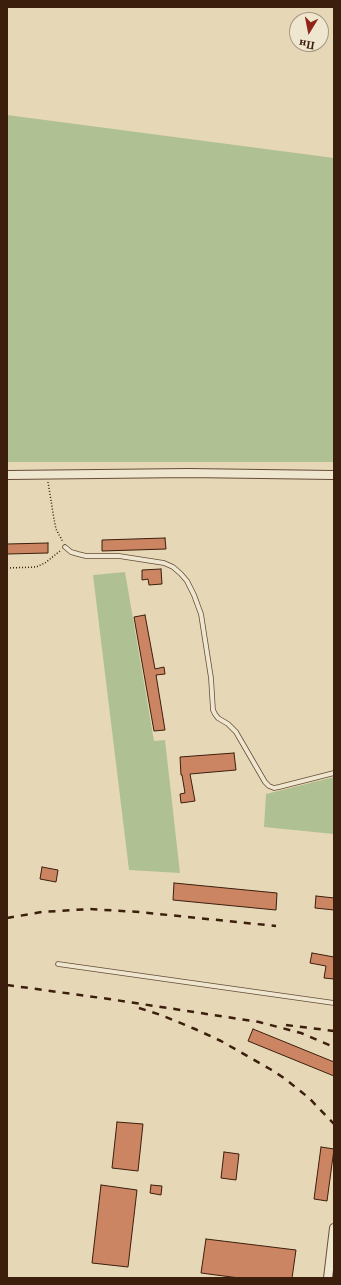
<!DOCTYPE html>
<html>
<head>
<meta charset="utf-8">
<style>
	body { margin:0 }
	#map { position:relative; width:341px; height:1285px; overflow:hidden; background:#e6d8b7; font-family:Vollkorn,serif }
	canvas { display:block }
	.frame { position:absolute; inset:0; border:8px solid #3b1e0c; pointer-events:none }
	.north { position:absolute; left:289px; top:12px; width:40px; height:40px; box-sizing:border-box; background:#efe6d0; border:1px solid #a79682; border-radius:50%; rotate:190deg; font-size:11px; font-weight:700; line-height:16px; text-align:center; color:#3b1e0c }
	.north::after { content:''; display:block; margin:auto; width:14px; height:18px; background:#8f2418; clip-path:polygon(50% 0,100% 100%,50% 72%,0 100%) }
</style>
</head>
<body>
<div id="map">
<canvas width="341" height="1285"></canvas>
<div class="frame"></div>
<div class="north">Пн</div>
</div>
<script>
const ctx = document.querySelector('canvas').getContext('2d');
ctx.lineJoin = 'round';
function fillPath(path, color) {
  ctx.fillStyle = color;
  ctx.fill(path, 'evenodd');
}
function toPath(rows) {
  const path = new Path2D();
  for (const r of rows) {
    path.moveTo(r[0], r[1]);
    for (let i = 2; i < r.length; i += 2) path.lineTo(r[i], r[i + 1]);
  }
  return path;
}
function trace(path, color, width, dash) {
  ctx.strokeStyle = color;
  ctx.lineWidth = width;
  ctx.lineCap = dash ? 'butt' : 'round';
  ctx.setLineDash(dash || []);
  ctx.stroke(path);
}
const green = toPath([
	[7,115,334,158,334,462,7,462],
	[125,572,154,741,165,740,180,873,129,870,93,575],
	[334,777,334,834,264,827,266,794]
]);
const building = toPath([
	[165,538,166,549,102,551,102,540,165,538],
	[48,543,48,553,7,554,7,544,48,543],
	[161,569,162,584,149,585,148,579,142,580,142,570,161,569],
	[145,615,155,669,164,667,165,674,156,675,165,730,154,731,134,617,145,615],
	[234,753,236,770,190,774,195,801,181,803,180,794,185,793,182,775,181,775,180,757,234,753],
	[42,867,58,870,56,882,40,879,42,867],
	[174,883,277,893,276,910,173,900,174,883],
	[316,896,334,898,334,910,315,908,316,896],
	[312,953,334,957,334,979,324,978,326,966,310,963,312,953],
	[253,1029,334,1062,334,1076,248,1041,253,1029],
	[117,1122,143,1124,138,1171,112,1168,117,1122],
	[321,1147,334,1149,327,1201,314,1199,321,1147],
	[224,1152,239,1154,236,1180,221,1178,224,1152],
	[101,1185,137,1190,128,1267,92,1263,101,1185],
	[151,1185,162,1186,161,1195,150,1193,151,1185],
	[206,1239,296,1250,292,1278,239,1278,201,1273,206,1239]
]);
const path = toPath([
	[48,482,54,519,56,529,63,542],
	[7,568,36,567,45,563,60,551]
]);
const service = toPath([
	[65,547,71,552,78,554,86,556,119,556,164,563,173,567,181,574,187,581,194,595,201,614,211,678,213,710,215,714,218,718,228,724,236,732,265,782,269,786,274,788,279,787,334,773],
	[58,964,334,1003]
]);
const minor = toPath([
	[7,475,189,473,334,475],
	[328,1278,334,1228]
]);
const rail = toPath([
	[7,918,42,912,90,909,139,912,276,926],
	[7,985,109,999,259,1022,301,1033,334,1047],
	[139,1008,161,1015,195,1029,221,1041,270,1069,284,1078,309,1098,334,1124],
	[286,1025,334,1031]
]);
fillPath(green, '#afc093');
fillPath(building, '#cb8562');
trace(building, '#3b1e0c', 1);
trace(service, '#664c37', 5.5);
trace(minor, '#664c37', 10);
trace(path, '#3b1e0c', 1.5, [1, 2]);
trace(service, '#efe6d0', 4);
trace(minor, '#efe6d0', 8);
trace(rail, '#3b1e0c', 2.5, [7, 7]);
</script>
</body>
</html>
